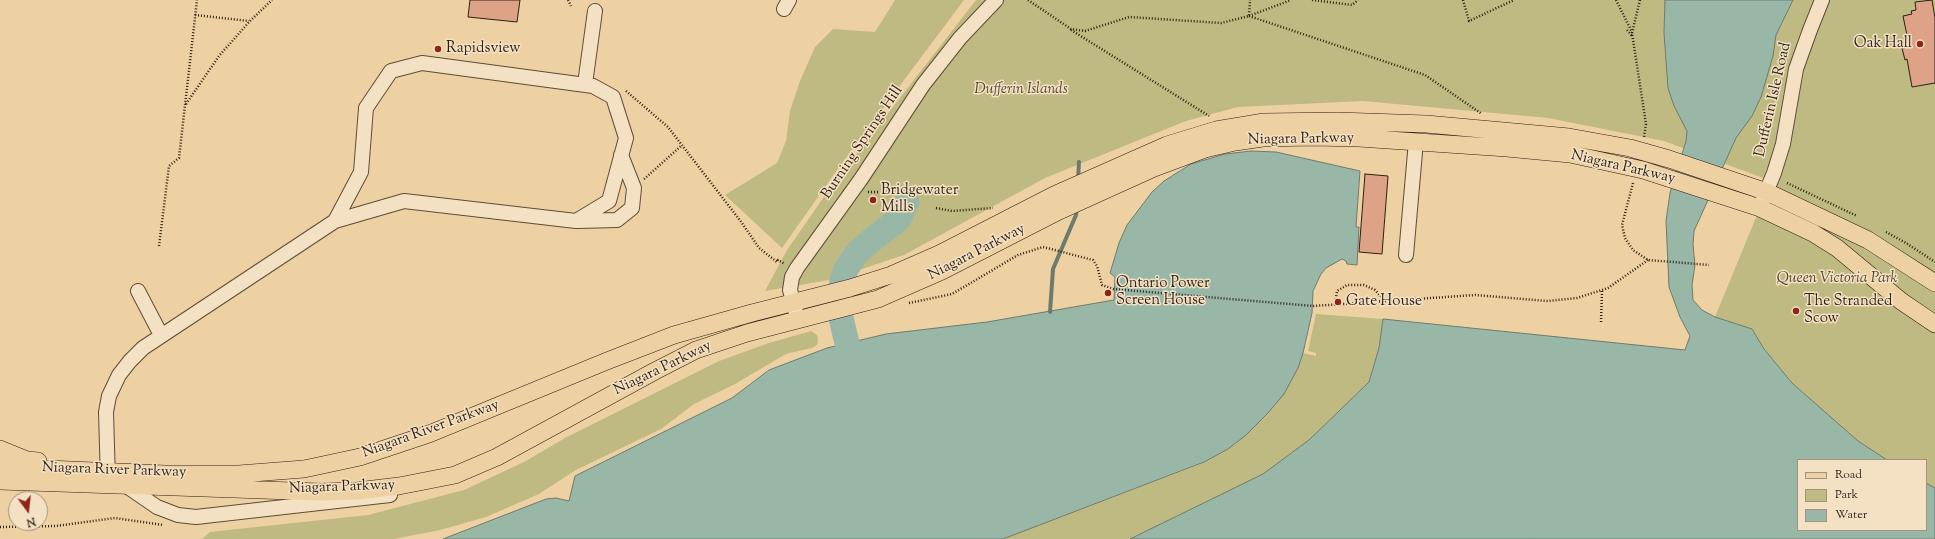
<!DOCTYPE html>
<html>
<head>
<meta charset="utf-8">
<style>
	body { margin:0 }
	#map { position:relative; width:1935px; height:539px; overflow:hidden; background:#eed1a2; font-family:"Sorts Mill Goudy",serif }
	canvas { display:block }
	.legend { position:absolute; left:1797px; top:459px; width:130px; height:72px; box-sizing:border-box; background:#f4e1c3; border:1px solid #a4937e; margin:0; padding:5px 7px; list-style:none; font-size:12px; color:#2d1f16 }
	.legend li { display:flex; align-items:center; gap:8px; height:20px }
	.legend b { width:20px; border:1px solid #a4937e }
	.north { position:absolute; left:8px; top:491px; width:40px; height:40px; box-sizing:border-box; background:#f4e1c3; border:1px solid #a4937e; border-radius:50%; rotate:165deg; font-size:11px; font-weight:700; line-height:16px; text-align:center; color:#2d1f16 }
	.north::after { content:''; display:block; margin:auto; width:14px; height:18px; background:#8f2418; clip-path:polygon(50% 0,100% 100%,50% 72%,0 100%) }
</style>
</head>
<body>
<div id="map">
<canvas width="1935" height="539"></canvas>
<ul class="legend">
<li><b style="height:5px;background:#eed1a2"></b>Road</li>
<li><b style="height:11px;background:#bfba81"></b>Park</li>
<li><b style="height:11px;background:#99b7a7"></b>Water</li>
</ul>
<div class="north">N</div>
</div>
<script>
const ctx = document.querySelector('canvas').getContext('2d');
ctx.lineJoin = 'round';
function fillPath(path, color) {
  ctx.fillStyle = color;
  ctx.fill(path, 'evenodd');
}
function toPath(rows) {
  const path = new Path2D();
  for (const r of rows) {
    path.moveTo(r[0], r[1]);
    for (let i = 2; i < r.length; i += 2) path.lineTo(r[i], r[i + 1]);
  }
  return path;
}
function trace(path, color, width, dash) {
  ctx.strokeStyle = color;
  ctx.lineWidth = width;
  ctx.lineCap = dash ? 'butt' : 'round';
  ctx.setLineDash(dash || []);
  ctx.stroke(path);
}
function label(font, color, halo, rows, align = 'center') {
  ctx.font = font + ' "Sorts Mill Goudy",serif';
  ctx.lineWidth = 3;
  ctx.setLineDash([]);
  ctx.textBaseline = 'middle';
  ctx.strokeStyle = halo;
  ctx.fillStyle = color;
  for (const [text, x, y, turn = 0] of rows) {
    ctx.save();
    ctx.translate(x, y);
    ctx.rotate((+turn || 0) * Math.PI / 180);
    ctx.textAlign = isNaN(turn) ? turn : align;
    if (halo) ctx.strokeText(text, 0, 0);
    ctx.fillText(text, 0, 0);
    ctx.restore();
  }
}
const green = toPath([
	[895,0,964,0,842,163,782,248,725,195,777,163,786,141,790,111,800,81,815,47,833,29,875,32],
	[976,0,1935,0,1935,488,1926,483,1926,460,1887,460,1883,458,1858,441,1831,419,1792,383,1764,349,1752,329,1715,317,1771,181,1664,141,1548,118,1363,101,1238,107,1186,121,1045,178,904,255,829,280,765,291,787,250,830,188],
	[1316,314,1383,319,1379,348,1369,382,1309,440,1263,474,1130,539,1003,539,1198,465,1234,445,1267,415,1292,380,1303,353,1316,356,1316,353,1308,351],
	[811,331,817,335,818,340,817,345,812,348,786,354,735,384,694,404,661,429,576,470,539,494,486,517,440,530,394,539,202,539,210,532,368,515,464,490,524,462,565,438,719,361,769,343]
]);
const water = toPath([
	[1665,0,1793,0,1776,35,1773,56,1761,97,1752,116,1736,138,1694,231,1693,245,1695,265,1692,285,1693,300,1702,310,1715,317,1752,329,1764,349,1792,383,1858,441,1887,460,1798,460,1798,530,1926,530,1926,483,1935,488,1935,539,1130,539,1263,474,1309,440,1369,382,1379,348,1383,319,1685,350,1690,336,1680,317,1669,287,1666,221,1670,193,1686,141,1687,131,1674,106,1668,88,1664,33,1665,0],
	[1251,151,1276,152,1360,171,1356,227,1359,227,1357,265,1347,264,1346,261,1342,259,1326,268,1321,274,1313,291,1312,313,1303,353,1298,368,1284,394,1267,414,1246,435,1228,449,1204,462,1003,539,443,539,546,499,556,498,569,501,575,476,732,398,769,370,827,348,886,334,987,322,1114,300,1115,277,1110,273,1119,243,1127,225,1152,192,1164,181,1191,164,1225,154,1251,151]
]);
const stream = toPath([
	[1078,180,1079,162],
	[1050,312,1053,269,1076,215,1077,208]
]);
const river = toPath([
	[847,343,840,314,839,297,842,281,846,269,857,253,868,243,899,219,907,202]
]);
const building = toPath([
	[470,0,520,0,517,22,468,17,470,0],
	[1932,0,1935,18,1935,83,1912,87,1907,59,1905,60,1902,48,1905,48,1904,41,1908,40,1903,16,1912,14,1911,11,1916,10,1915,2,1932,0],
	[1365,174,1388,176,1382,254,1359,252,1365,174]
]);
const path = toPath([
	[568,0,571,6],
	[1028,0,1071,29,1085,31,1129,17,1221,23,1249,16,1250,0],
	[1312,0,1352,5,1358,0],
	[1463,0,1469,21,1514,0],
	[1616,0,1632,32],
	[1640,0,1632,33,1646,124,1644,137],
	[195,15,249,21],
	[1249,16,1425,75,1482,114],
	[1249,16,1291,0],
	[1071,30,1209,116],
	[1627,30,1632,36],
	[626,91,668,127,742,223,759,248,777,262,778,260,785,264],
	[186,104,219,56,250,21,272,0],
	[644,179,682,145],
	[1633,183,1622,225,1625,238,1633,250,1648,260,1709,265],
	[1787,183,1857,216],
	[868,192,880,192],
	[936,208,952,211,993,208],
	[1886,232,1906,243,1935,262],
	[159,246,169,166,179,158,197,0],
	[909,303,952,294,1018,255,1043,247,1093,260,1097,266,1102,285,1113,289,1313,306,1475,295,1548,301,1577,298,1608,288,1648,260],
	[1335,305,1337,291,1347,285,1364,285,1375,290,1386,302],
	[1601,322,1602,291],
	[0,527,56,526,115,518,163,525]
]);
const minor = toPath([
	[784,9,789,0],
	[585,84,595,11],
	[1762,202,1774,173,1783,144,1796,69,1810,30,1822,0],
	[578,221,617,220,632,208,634,188,621,155],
	[1406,255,1416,141],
	[138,291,161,335],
	[798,320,790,290,792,277,797,268,861,179,923,85,960,38,996,0],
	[108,481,106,412,109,396,119,375,130,361,143,348,335,221,404,201,576,221,609,201,626,138,613,97,593,86,422,63,391,71,366,108,361,172,335,221],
	[125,485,157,507,178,515,196,517,390,495]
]);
const major = toPath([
	[0,449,27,460,38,461],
	[0,467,165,474,239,474,304,469,360,457,429,434,607,361,674,335,752,313,850,288,891,275,939,254,1054,195,1167,145,1216,130,1264,122,1338,121,1426,124,1569,137,1630,148,1669,159,1767,192,1868,240,1935,283],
	[0,481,321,492,357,491,399,486,455,475,497,457,655,371,696,350,747,333,878,299,942,271,1059,211,1154,168,1205,149,1235,142,1263,138,1313,137,1359,138,1507,148,1570,154,1643,170,1760,208,1813,233,1837,248,1901,301,1935,324]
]);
const markers = [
	[1920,44,4,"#8f2418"],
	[438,49,4,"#8f2418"],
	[873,200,4,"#8f2418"],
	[1108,293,4,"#8f2418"],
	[1338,302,4,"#8f2418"],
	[1796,311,4,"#8f2418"]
];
const poiNames = [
	["Oak Hall",1912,44,"right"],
	["Rapidsview",446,49],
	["Bridgewater",881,191],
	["Mills",881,208],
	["Ontario Power",1116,284],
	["Screen House",1116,301],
	["Gate House",1346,302],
	["The Stranded",1804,302],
	["Scow",1804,319]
];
const parkNames = [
	["Dufferin Islands",1021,90],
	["Queen Victoria Park",1837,279]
];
const streetNames = [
	["Dufferin Isle Road",1774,100,-77],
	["Niagara Parkway",1301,140,-1],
	["Burning Springs Hill",863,143,-56],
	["Niagara Parkway",1623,168,13],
	["Niagara Parkway",977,253,-27],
	["Niagara Parkway",663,369,-26],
	["Niagara River Parkway",431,430,-20],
	["Niagara River Parkway",114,471,2],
	["Niagara Parkway",342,488,-2]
];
fillPath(green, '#bfba81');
fillPath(water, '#99b7a7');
trace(water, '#6e7a6d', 1);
trace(stream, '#6e7a6d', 4);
trace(river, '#99b7a7', 25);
fillPath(building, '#dea287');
trace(building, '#2d1f16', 1);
trace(minor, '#5d4c39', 16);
trace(major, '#2d1f16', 18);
trace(path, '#2d1f16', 2.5, [1, 2]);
trace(minor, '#f4e1c3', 14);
trace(major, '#eed1a2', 17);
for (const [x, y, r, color] of markers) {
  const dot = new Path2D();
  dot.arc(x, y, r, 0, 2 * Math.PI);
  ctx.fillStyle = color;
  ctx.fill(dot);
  trace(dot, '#f4e1c3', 1.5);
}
label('15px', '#2d1f16', '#f4e1c3', poiNames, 'left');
label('italic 15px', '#524631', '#f4e1c3', parkNames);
label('15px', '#2d1f16', '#f4e1c3', streetNames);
</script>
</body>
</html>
